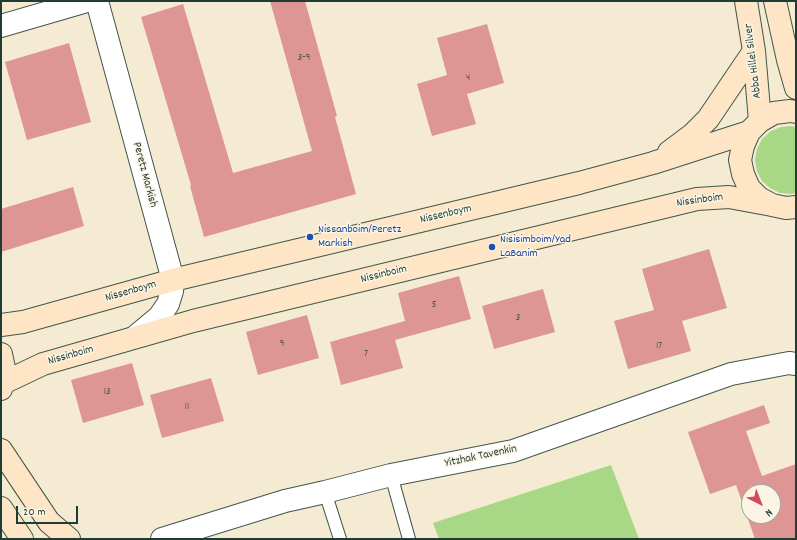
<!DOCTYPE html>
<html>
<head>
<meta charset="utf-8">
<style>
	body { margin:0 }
	#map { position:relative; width:797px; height:540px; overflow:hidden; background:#f4ebd2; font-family:Dekko,sans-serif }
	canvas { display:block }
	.frame { position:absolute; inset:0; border:2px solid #1f3d34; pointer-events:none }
	.north { position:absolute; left:741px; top:484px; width:40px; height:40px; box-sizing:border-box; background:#fcf5e5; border:1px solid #a4ab9e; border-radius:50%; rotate:138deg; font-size:11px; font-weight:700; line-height:16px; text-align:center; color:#1f3d34 }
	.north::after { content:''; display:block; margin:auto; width:14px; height:18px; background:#d1495b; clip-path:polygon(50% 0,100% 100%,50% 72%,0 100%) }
	.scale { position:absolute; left:16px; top:506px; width:62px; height:18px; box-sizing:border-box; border:2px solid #1f3d34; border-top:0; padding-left:5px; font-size:12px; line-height:14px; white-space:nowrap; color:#1f3d34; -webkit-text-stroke:3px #fcf5e5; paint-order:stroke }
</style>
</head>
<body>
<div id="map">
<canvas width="797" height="540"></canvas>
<div class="frame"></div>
<div class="north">N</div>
<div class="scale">20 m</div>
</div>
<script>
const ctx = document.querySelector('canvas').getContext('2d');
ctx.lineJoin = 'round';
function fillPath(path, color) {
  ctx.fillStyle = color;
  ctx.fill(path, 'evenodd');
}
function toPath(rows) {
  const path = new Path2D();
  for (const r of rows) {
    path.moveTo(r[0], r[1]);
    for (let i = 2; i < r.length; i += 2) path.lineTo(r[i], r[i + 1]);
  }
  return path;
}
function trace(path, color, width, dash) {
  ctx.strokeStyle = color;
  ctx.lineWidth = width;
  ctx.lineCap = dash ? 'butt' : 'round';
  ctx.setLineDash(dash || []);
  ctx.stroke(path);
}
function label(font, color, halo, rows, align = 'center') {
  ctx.font = font + ' Dekko,sans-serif';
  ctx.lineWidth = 3;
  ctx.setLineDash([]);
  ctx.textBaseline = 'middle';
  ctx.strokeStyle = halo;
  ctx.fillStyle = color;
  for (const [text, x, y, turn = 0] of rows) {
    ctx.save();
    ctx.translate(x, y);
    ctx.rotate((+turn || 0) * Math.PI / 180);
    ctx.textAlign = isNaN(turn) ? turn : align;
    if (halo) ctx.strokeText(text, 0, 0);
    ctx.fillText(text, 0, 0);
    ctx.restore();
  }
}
const green = toPath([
	[792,126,796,127,796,193,791,194,780,193,770,188,762,181,757,171,755,160,757,149,762,139,771,131,781,127],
	[611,465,639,539,439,539,433,523]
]);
const building = toPath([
	[270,1,305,1,337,116,335,117,356,194,204,237,190,186,191,185,141,17,183,4,233,173,312,151],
	[487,24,504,83,467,94,476,124,432,136,417,84,447,75,437,38],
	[69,43,91,122,27,140,5,62],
	[73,187,84,226,1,252,1,209],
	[709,249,727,308,682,321,691,351,628,369,614,321,654,310,642,269],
	[459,276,471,319,395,340,403,368,341,385,330,342,405,321,398,293],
	[543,289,555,332,494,349,482,306],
	[307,315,319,358,258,375,246,332],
	[132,363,144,405,83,423,71,380],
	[211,378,224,421,162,438,150,395],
	[764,405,770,423,746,431,762,476,796,464,796,539,755,539,736,485,710,494,688,432],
	[749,492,773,492,773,516,749,516]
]);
const lane = toPath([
	[391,475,409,539],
	[325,492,340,539]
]);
const street = toPath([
	[97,1,173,280,172,291,168,304,159,317,135,337],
	[1,26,87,1],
	[162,539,285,501,325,492,391,475,513,451,731,374,789,363,796,364]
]);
const secondary = toPath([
	[746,1,754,51,760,121],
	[775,1,788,60,796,88],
	[796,112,790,111,774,113,760,121,749,132,743,146,740,160,743,174,749,188,759,198,772,205,786,208,796,207],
	[669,152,693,134,708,119,754,51],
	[1,325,23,322,173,280,579,183,653,163,749,132],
	[1,354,4,368,3,383,1,389],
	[3,383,43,364,193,321,697,199,729,197,772,205],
	[1,450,49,522,69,539],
	[1,508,22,539]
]);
const markers = [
	[310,237,4,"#1a4fb4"],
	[492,247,4,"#1a4fb4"]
];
const numberNames = [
	["3-9",304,59],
	["4",468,79],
	["5",434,306],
	["3",518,319],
	["9",282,345],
	["17",659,347],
	["7",366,355],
	["13",107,393],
	["11",187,408]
];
const streetNames = [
	["Abba Hillel Silver",754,61,-97],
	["Peretz Markish",144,175,75],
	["Nissinboim",700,201,-8],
	["Nissenboym",446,215,-13],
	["Nissinboim",384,275,-14],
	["Nissenboym",131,292,-16],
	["Nissinboim",71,356,-16],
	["Yitzhak Tavenkin",481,457,-12]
];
const transitNames = [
	["Nissanboim/Peretz",318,230],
	["Markish",318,244],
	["Nisisimboim/Yad",500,240],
	["LaBanim",500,254]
];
fillPath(green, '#a8d785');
fillPath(building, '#de9694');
trace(lane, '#3f574c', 14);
trace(street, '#3f574c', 24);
trace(secondary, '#3f574c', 24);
trace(lane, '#fff', 12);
trace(street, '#fff', 22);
trace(secondary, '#fde5c5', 22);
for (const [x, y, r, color] of markers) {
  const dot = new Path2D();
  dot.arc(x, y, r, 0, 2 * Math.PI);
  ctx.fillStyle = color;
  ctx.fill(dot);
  trace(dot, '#fcf5e5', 1.5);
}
label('10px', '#4f534c', null, numberNames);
label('12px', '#1f3d34', '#fcf5e5', streetNames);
label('12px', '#164399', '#fcf5e5', transitNames, 'left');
</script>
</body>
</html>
